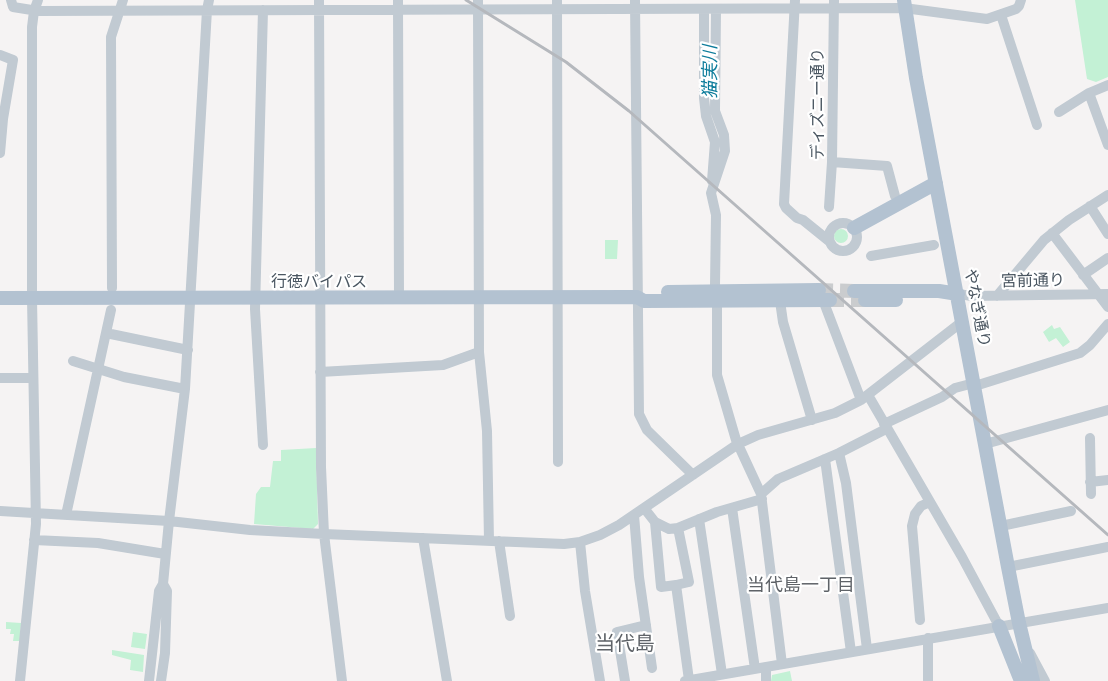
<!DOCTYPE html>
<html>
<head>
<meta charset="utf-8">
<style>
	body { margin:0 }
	canvas { display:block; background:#f5f3f3 }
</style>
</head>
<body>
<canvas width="1108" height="681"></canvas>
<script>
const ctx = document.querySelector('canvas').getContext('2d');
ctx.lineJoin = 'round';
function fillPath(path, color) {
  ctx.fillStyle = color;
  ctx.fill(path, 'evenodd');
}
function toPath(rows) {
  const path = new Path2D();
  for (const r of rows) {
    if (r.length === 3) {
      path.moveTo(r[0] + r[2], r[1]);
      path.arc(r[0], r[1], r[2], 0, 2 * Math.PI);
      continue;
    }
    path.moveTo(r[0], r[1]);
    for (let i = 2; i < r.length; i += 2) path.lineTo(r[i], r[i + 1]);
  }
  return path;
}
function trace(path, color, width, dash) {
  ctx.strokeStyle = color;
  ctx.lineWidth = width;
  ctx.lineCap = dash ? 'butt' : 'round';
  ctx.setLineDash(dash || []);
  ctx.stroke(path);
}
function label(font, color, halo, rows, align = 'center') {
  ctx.font = font + ' Inter,"Noto Sans JP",sans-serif';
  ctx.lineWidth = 4.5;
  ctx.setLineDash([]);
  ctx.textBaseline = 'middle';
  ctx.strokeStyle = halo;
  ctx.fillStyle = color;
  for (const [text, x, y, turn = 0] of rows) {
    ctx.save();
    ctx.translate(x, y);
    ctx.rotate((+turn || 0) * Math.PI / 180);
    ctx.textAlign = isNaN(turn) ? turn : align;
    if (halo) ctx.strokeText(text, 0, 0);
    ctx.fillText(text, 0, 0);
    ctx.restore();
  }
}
const green = toPath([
	[1075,0,1108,0,1108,77,1096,82,1087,79],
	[841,236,7],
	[605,240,618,240,617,259,605,259],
	[1052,325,1054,329,1060,327,1070,342,1063,347,1056,338,1049,342,1043,332],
	[316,448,318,524,313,529,254,524,256,494,261,487,270,487,273,461,281,461,281,450],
	[6,622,21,623,20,641,13,641,14,634,10,634,11,629,6,629],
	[133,632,147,634,145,649,131,647],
	[112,650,144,655,143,672,130,670,131,660,112,655],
	[790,671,792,681,771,681,772,675]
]);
const stream = toPath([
	[709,94,710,58]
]);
const majorTunnel = toPath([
	[819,290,854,291],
	[830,300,865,300]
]);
const minor = toPath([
	[11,0,13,7,38,11,904,8,987,19,1016,9,1019,6,1021,0],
	[319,0,321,467,324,534,342,681],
	[398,0,399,298],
	[478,0,479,352,487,431,489,541],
	[557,0,558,462],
	[635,0,639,414,647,430,693,475],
	[795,0,784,204,786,208,797,218,803,220,829,241],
	[704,9,704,98,706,116,715,142,712,181],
	[1001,15,1037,125],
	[0,55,13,60,3,119,0,153],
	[1089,93,1108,145],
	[1059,112,1089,93,1108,85],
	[832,162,887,166,895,196],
	[1090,206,1108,234],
	[829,207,832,162,834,0],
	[843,237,14],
	[1052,233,1108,307],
	[871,256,934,245],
	[1083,275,1108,258],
	[715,286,716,215,711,193,725,151,724,135,715,111,716,9],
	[112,288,111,37,123,0],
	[958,294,972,296,1108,294],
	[997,296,1044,240,1069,220,1108,195],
	[823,300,861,400],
	[780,301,783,322,812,420],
	[717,308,717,375,736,440,761,494,782,664],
	[106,333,188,350],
	[73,361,124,377,185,389],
	[320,372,443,365,479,352],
	[0,378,33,378],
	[975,386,1080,353,1090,345,1108,324],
	[868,395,962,557,999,626],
	[884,424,942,397,955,388,974,383],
	[1090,438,1091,494],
	[985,444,1108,410],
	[263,445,255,309,263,10],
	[839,453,846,483,867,649],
	[825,459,851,652],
	[1090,482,1108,480],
	[761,494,778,479,839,453,886,429],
	[644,508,655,522,669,529,678,528,717,512,762,499],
	[732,508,755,669],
	[0,511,169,521,250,530,324,534,564,544,580,542,600,535,619,525,738,444,758,435,835,413,861,400,963,321],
	[66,515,111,310],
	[634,515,639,577,652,668],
	[699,519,722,674],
	[655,522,661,587,676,585],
	[1001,526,1071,511],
	[678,528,689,582,676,585,689,680],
	[423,538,447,681],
	[34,540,98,543,165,554],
	[499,541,510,616],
	[580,542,585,591,600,681],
	[1008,567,1108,547],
	[920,620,912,526,915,514,921,506,930,502],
	[928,638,928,681],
	[1030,653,1045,681],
	[766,667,766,681],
	[20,681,36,524,32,298,32,27,34,11,38,0],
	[149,681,159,591,163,584,169,521,185,389,207,10,209,0],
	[161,681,165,653,167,591,163,584],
	[625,681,617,632,646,625],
	[685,681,1108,608]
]);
const major = toPath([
	[904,0,916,78,1008,567,1019,623,1033,681],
	[854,228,936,183],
	[854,291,939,291,958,294],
	[668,292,819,290],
	[0,298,637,297,644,301,830,300],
	[865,300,896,300],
	[999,626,1021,681]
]);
const rail = toPath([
	[466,0,566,62,629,111,1108,535]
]);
const streetNames = [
	["ディズニー通り",818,104,-90],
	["宮前通り",1033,281,-1],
	["行徳バイパス",319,282],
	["やなぎ通り",977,308,79]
];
const waterNames = [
	["猫実川",711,72,-90]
];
const neighbourhoodNames = [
	["当代島一丁目",801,586]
];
const quarterNames = [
	["当代島",625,644]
];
fillPath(green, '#c3f1d5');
trace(stream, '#90daee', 3);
trace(majorTunnel, '#caccce', 14, [14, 7]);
trace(minor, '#c1cad2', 10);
trace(major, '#b3c2d1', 14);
trace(rail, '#b5b8bd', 3);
label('16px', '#4a5661', '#fff', streetNames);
label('italic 18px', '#0c7c9b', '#fff', waterNames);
label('18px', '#5f6368', '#fff', neighbourhoodNames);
label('20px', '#5f6368', '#fff', quarterNames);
</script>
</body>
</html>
